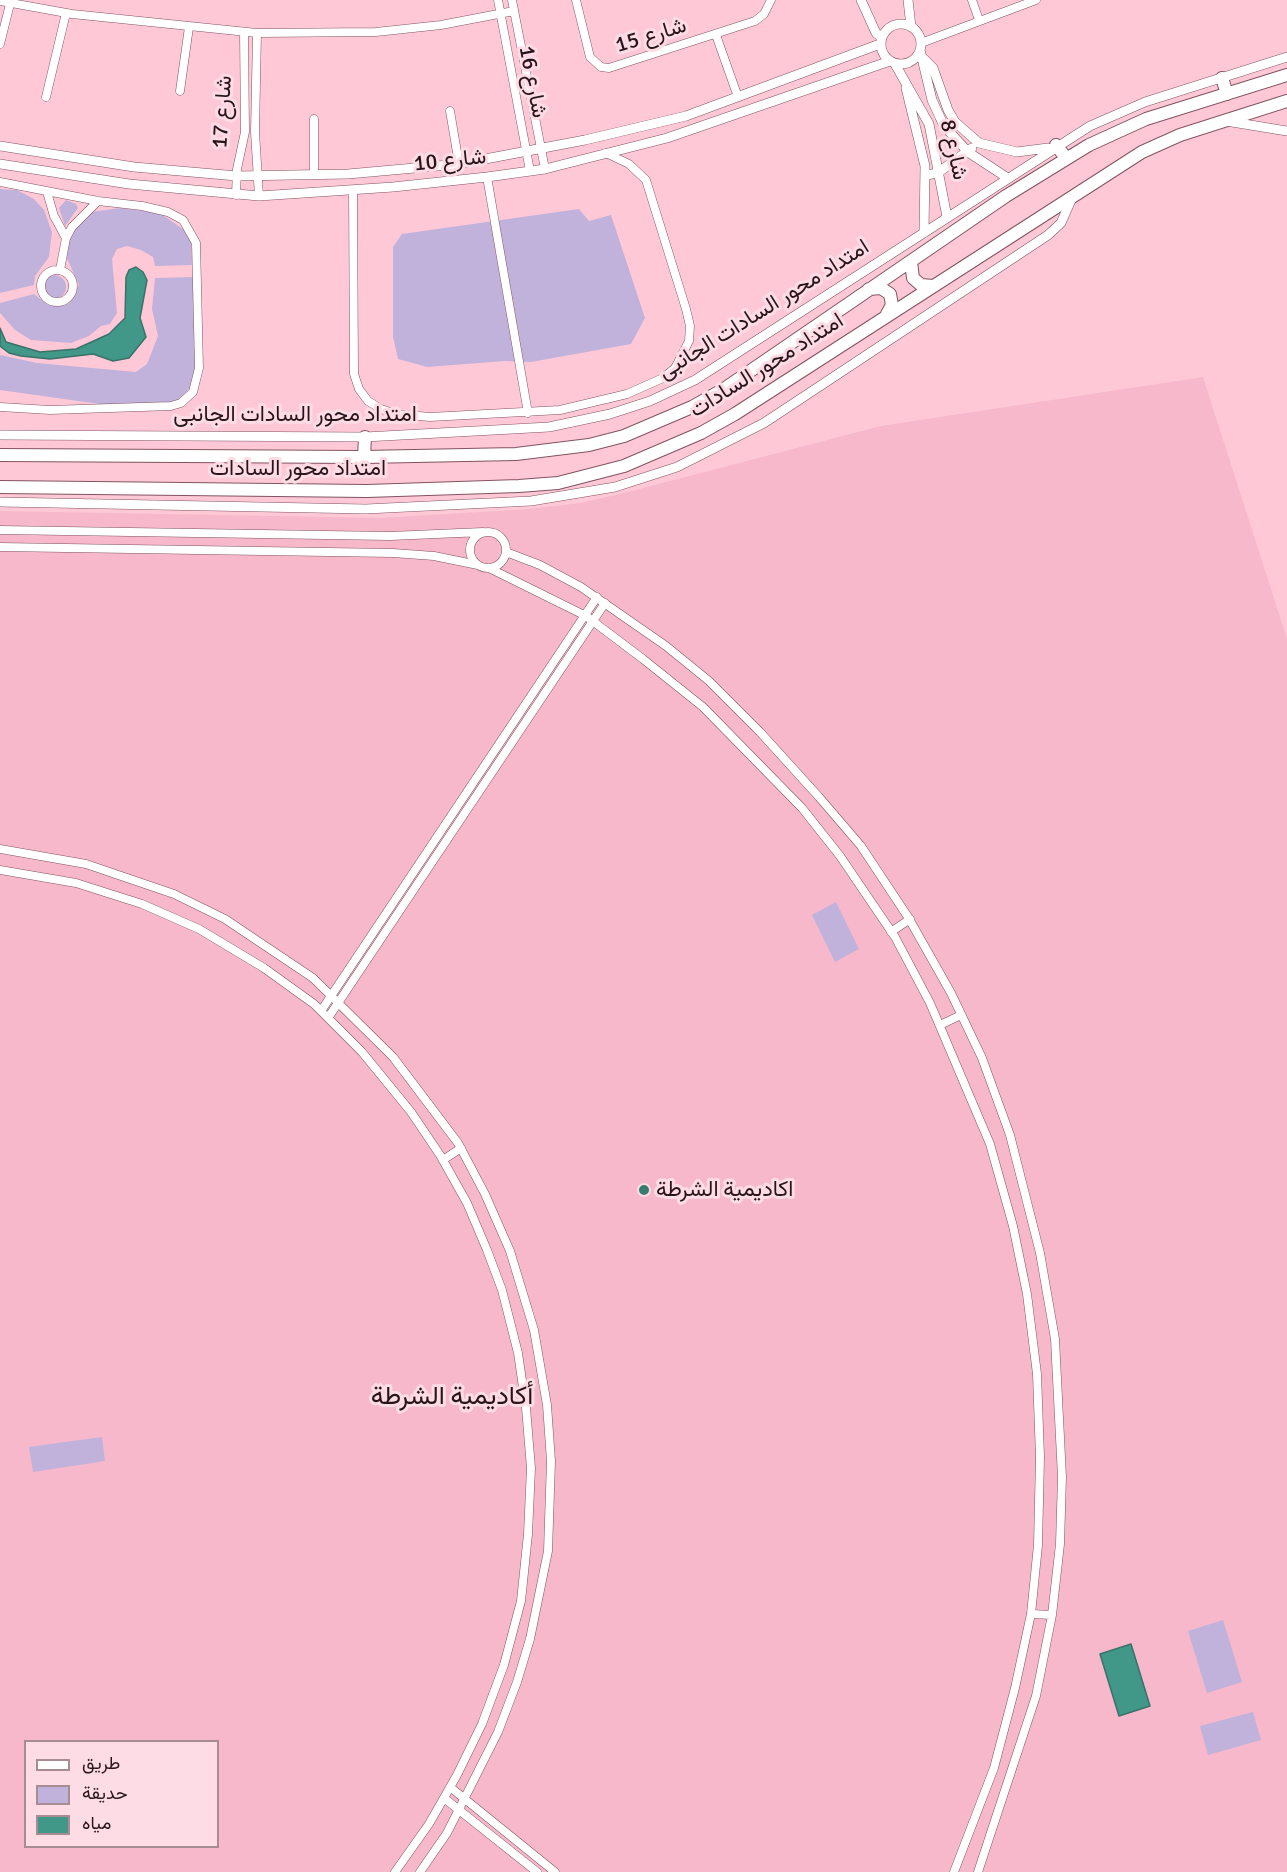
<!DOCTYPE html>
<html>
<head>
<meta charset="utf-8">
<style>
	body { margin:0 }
	#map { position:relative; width:1287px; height:1872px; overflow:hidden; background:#ffc8d7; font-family:Signika,Vazirmatn,sans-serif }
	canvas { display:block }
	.legend { position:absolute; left:24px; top:1740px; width:195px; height:108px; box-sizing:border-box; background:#fedce5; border:2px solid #a88c94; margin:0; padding:8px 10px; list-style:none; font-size:18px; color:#28151b }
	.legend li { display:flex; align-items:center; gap:12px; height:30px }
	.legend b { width:30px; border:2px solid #a88c94 }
</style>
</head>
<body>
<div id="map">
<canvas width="1287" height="1872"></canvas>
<ul class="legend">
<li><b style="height:8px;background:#fff"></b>طريق</li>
<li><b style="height:16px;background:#c0b2db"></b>حديقة</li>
<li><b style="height:16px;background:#419889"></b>مياه</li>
</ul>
</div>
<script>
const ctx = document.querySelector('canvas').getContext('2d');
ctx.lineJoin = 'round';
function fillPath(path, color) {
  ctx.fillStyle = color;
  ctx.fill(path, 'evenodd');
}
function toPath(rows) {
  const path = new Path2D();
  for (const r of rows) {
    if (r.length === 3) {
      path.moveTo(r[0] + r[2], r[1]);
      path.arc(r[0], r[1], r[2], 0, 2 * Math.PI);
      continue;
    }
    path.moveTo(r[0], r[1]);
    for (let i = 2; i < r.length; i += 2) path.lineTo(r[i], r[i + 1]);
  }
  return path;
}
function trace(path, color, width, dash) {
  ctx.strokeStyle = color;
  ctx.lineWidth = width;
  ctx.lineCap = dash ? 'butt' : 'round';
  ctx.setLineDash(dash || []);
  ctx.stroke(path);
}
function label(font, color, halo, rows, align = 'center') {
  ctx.font = font + ' Signika,Vazirmatn,sans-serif';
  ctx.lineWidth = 6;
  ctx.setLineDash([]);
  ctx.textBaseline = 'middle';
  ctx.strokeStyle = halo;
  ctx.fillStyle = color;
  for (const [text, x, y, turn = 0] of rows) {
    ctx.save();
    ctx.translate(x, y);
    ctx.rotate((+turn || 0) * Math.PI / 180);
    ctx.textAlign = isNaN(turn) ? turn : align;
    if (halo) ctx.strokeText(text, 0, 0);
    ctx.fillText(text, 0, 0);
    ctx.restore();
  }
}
const built = toPath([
	[1203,377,1287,639,1287,1872,0,1872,0,511,380,518,529,509,581,503,632,491,881,426],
	[26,1742,218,1742,218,1846,26,1846]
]);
const green = toPath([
	[0,189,17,190,34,199,44,210,52,232,49,257,35,276,34,285,0,293],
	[66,200,76,204,78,208,65,226,59,208],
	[120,208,160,213,187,232,191,243,192,265,155,266,153,257,141,250,127,246,117,249,112,259,117,313,110,324,101,326,89,336,71,343,31,340,15,330,0,313,0,303,34,294,48,305,68,304,79,285,66,256,67,243,73,231,91,212],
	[579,209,589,221,611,215,645,318,631,344,531,362,505,361,427,367,398,359,393,337,393,247,402,234],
	[54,287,12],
	[194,277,197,362,194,384,176,402,164,406,121,407,0,390,0,355,37,363,136,372,147,364,158,336,152,309,155,278],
	[836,902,859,949,835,962,812,915],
	[102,1437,105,1461,33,1472,29,1447],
	[1223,1620,1242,1682,1207,1693,1188,1631],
	[1253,1712,1261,1740,1208,1755,1200,1726]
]);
const water = toPath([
	[136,267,143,272,147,280,140,318,146,337,129,358,113,361,93,354,50,359,21,356,9,353,0,346,0,328,6,342,40,352,76,349,109,334,125,318,126,277,129,270,136,267],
	[1131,1644,1150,1706,1119,1716,1100,1654,1131,1644]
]);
const minor = toPath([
	[498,0,530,171],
	[512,0,545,169],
	[576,0,590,57,601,67,609,68,755,21,764,14,771,0],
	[972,0,979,20],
	[0,1,72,14,257,33,376,32,441,25,514,11],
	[257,33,255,132,259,196],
	[716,35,738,97],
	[921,43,1036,0],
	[0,44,11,0],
	[180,91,189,27],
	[46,97,66,13],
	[450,111,459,164],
	[314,119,314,174],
	[487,177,528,413],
	[0,182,98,201,142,206,168,212,183,220,196,243,199,368,193,392,181,403,171,406,50,410,0,407],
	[353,190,354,374,359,389,368,401,381,409,396,414,430,417,560,410,627,394,663,378,675,368,689,341,690,326,686,309,646,180,629,164,606,153],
	[47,192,54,216,66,238],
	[236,195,237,169,245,132,244,32],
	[57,286,16],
	[60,270,66,238,72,227,98,201],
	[0,530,390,536,483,532],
	[488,550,18],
	[0,547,393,553,434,556,478,565],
	[506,552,540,565,581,587,666,646,709,681,760,732,819,797,861,846,908,917,951,993,982,1058,1010,1135,1040,1253,1055,1339,1062,1477,1060,1544,1052,1615,1036,1696,978,1872],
	[489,568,586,616,643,659,703,707,802,808,840,856,895,937,930,1003,990,1144,1013,1226,1027,1294,1037,1374,1040,1457,1038,1545,1031,1614,1015,1688,994,1768,954,1872],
	[0,849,86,864,174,894,225,919,313,978,393,1057,458,1143,485,1194,510,1251,534,1330,547,1405,551,1461,548,1551,530,1639,517,1682,498,1732,447,1833,420,1872],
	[0,870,76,883,142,904,199,929,264,968,314,1004,362,1052,411,1112,440,1155,467,1203,487,1250,502,1290,518,1353,526,1408,531,1468,528,1534,521,1601,504,1665,482,1724,457,1775,429,1824,395,1872],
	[891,932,910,919],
	[321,1011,597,597],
	[328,1018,605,603],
	[940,1025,961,1015],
	[443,1160,461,1148],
	[1031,1614,1052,1615],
	[450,1787,555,1872],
	[444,1798,537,1872]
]);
const tertiary = toPath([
	[861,0,876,33,882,38],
	[908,0,911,27],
	[901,44,20],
	[920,50,932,100,944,126,968,152,1006,177],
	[923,58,933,68,948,110,955,122,979,143,1017,152,1048,148],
	[895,64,929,124,947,217],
	[906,88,925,166,924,233],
	[1226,121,1287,131],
	[0,146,134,167,237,176,348,174,459,164,585,140,686,116,880,44],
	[0,164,129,184,259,196,393,187,487,177,545,169,667,138,890,61],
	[925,176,939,172,972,148],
	[0,435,365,437,549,427,610,414,650,401,695,380,1090,126,1145,102,1287,57],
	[0,502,366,509,531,501,615,487,677,467,764,423,1048,235,1061,223,1072,198]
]);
const primary = toPath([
	[1222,78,1227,94],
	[1056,145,1066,158],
	[911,262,913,278,921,285,933,286],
	[869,289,881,288,890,294,892,305,887,314],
	[0,455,364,457,516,454,589,445,624,436,692,407,724,389,1006,196,1089,145,1146,119,1287,75],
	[364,457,365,437],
	[0,487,367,491,519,486,558,483,624,466,701,433,735,414,1142,152,1180,135,1287,101]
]);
const markers = [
	[644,1190,6,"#387c70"]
];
const streetNames = [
	["شارع 15",651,36,-17],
	["شارع 16",532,82,79],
	["شارع 17",223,112,-86],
	["شارع 8",953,150,77],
	["شارع 10",450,161,-6],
	["امتداد محور السادات الجانبى",764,310,-32],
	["امتداد محور السادات",767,366,-32],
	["امتداد محور السادات الجانبى",295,415],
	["امتداد محور السادات",298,469]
];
const poiNames = [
	["اكاديمية الشرطة",656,1190]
];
const quarterNames = [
	["أكاديمية الشرطة",452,1397]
];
fillPath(built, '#f6b8ca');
fillPath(green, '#c0b2db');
fillPath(water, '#419889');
trace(water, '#3a7168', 1.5);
trace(minor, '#825361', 9);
trace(tertiary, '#825361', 10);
trace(primary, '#825361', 14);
trace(minor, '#fff', 8);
trace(tertiary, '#fff', 9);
trace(primary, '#fff', 12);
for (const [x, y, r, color] of markers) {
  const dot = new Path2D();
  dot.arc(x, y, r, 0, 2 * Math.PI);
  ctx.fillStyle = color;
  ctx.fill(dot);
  trace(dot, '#fedce5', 2);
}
label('22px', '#28151b', '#fedce5', streetNames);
label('22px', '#28151b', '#fedce5', poiNames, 'left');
label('26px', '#28151b', '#fedce5', quarterNames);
</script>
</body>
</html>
